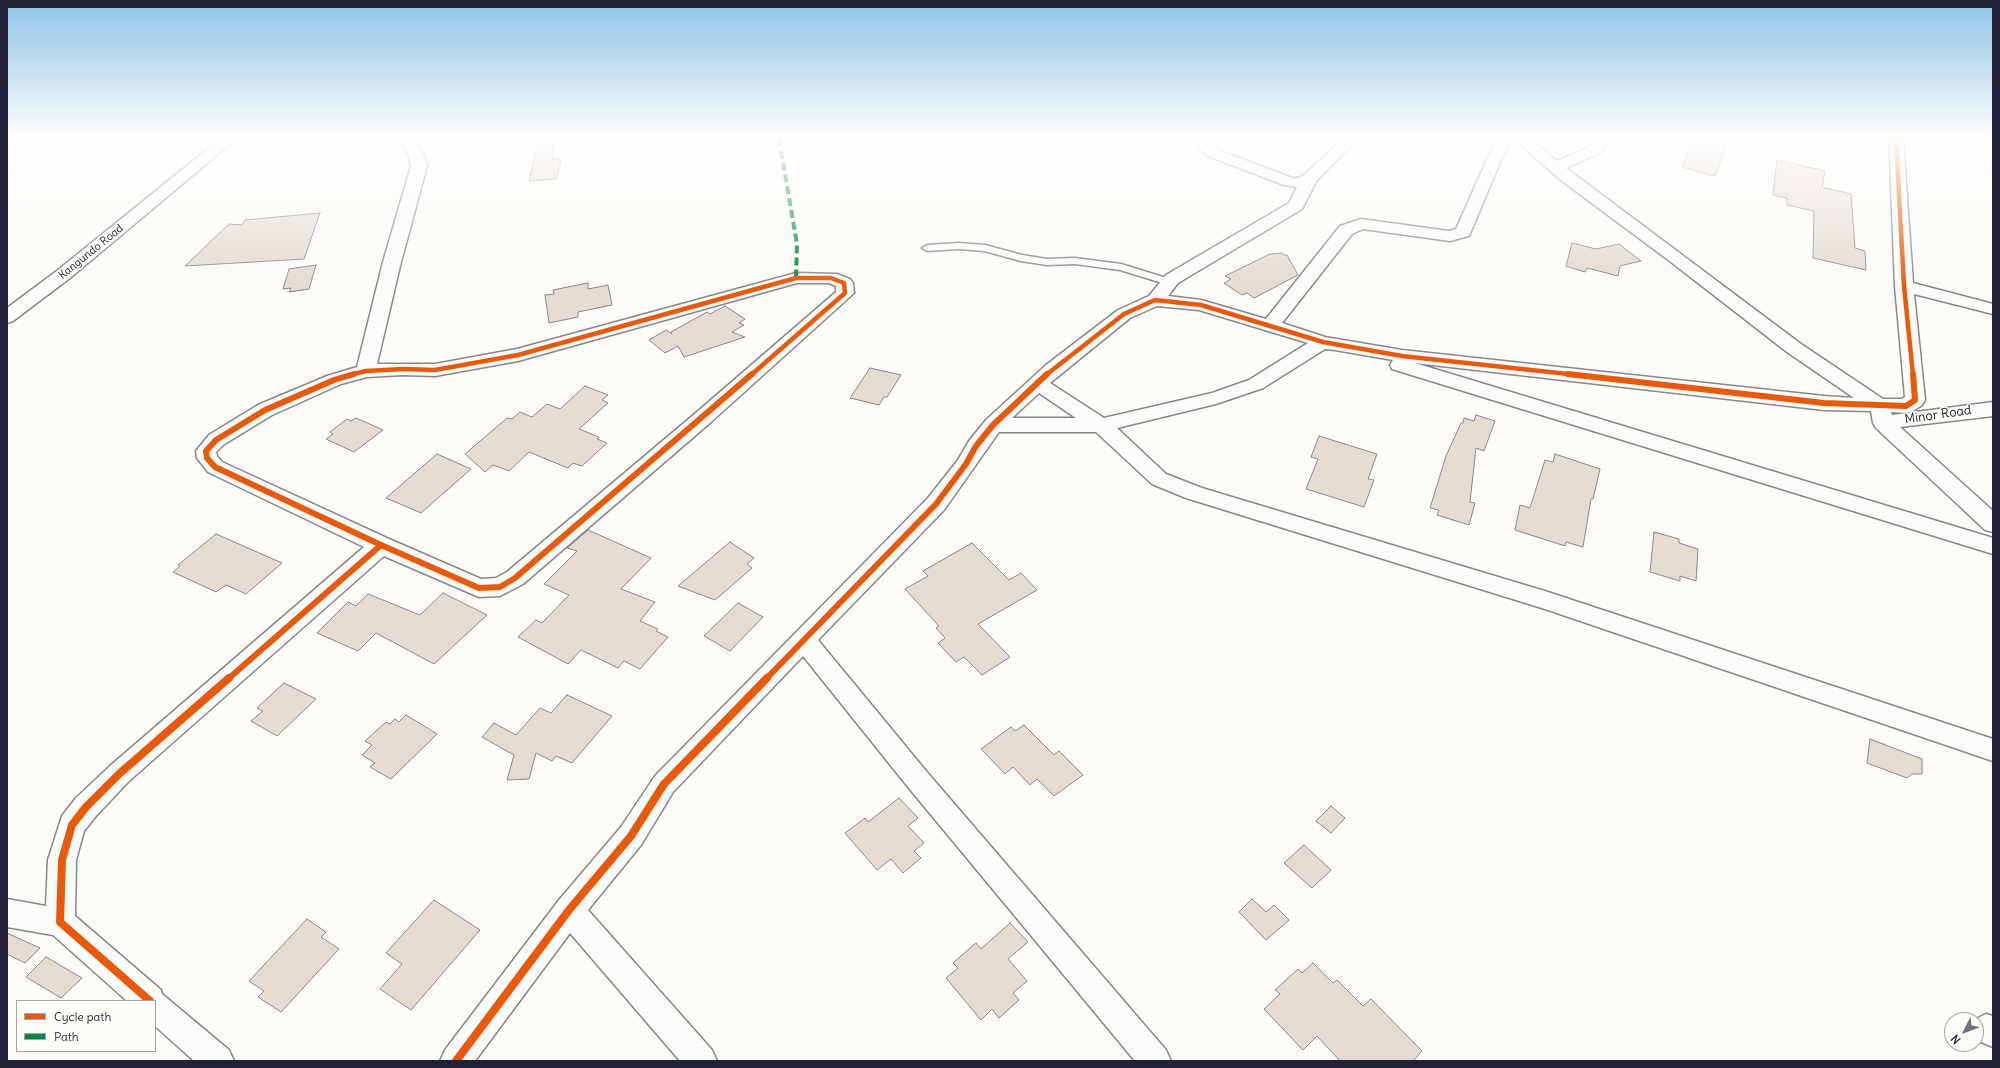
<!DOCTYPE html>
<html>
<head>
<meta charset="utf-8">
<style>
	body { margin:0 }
	#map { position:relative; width:2000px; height:1068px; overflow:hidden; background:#fcfbf8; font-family:Delius,sans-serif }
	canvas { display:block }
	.frame { position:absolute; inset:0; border:8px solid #22223b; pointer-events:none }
	.legend { position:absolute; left:16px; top:1000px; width:140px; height:52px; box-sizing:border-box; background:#fdfcf7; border:1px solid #a5a5ac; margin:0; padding:5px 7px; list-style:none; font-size:12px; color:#22223b }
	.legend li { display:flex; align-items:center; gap:8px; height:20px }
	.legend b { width:20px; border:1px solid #a5a5ac }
	.north { position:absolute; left:1944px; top:1012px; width:40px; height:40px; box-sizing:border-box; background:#fdfcf7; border:1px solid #a5a5ac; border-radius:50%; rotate:228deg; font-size:11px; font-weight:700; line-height:16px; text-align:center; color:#22223b }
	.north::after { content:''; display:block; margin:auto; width:14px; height:18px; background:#6e6e7d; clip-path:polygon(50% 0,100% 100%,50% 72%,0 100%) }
</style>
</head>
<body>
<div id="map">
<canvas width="2000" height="1068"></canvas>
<div class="frame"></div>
<ul class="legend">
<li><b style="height:5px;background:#e8590c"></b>Cycle path</li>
<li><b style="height:5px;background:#00873e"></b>Path</li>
</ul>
<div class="north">N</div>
</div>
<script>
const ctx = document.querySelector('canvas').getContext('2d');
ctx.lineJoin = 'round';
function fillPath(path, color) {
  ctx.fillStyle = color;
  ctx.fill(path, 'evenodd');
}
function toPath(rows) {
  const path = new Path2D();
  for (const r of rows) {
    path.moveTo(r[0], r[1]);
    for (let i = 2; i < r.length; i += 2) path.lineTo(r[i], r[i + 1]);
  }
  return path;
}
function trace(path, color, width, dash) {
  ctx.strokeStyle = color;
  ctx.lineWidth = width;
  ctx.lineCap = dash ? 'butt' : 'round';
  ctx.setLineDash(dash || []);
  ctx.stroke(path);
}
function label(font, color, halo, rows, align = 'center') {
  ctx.font = font + ' Delius,sans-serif';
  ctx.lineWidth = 3;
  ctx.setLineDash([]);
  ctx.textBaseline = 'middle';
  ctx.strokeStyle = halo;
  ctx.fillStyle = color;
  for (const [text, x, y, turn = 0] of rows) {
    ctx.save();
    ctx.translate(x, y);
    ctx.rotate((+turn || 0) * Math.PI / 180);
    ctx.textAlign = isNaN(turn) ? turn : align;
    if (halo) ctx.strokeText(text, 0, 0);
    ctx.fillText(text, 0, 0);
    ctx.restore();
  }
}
const building = toPath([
	[539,139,554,139,552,159,559,159,558,161,561,161,556,179,529,181,539,139],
	[1693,139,1725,139,1723,144,1727,145,1715,176,1682,167,1693,139],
	[1777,160,1825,171,1822,187,1851,194,1855,248,1865,251,1866,270,1813,258,1814,211,1787,205,1787,198,1773,195,1777,160],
	[320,213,304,259,185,266,229,224,242,225,245,220,320,213],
	[1572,243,1596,249,1619,244,1641,261,1620,266,1618,276,1587,268,1585,272,1566,266,1572,243],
	[1282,253,1284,255,1287,255,1298,275,1254,298,1247,293,1242,295,1224,283,1231,279,1225,276,1270,254,1282,253],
	[316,265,309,289,289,292,291,288,283,289,289,269,316,265],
	[588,283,588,289,608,285,612,305,578,312,578,317,549,323,545,295,554,294,553,290,588,283],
	[725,306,745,319,739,323,744,325,732,332,745,337,684,357,678,346,665,353,649,340,666,330,672,334,671,332,707,312,710,314,725,306],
	[870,368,901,375,887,397,884,397,879,405,850,398,870,368],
	[585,386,608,395,602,400,608,403,579,429,599,437,597,439,607,443,582,466,573,463,568,468,529,452,509,471,493,465,485,472,465,454,507,418,512,419,520,412,532,417,547,404,560,409,585,386],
	[1476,415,1495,421,1484,451,1476,448,1470,502,1475,503,1469,525,1437,515,1439,510,1430,508,1446,456,1461,423,1463,423,1464,418,1474,421,1476,415],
	[356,418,383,430,354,452,326,439,333,434,330,432,347,419,351,421,356,418],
	[1319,436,1377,454,1368,479,1374,480,1364,507,1306,489,1318,459,1311,457,1319,436],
	[437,454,471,469,421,513,386,498,437,454],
	[1555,454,1600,469,1593,499,1591,499,1583,547,1566,542,1565,546,1515,530,1520,505,1530,508,1545,460,1553,462,1555,454],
	[588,530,651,558,621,589,655,602,640,621,658,629,656,631,668,637,640,669,624,661,618,668,581,650,568,664,518,637,536,620,542,623,569,595,544,584,577,551,567,548,588,530],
	[1654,532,1679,539,1679,543,1698,549,1696,581,1680,576,1680,581,1650,572,1654,532],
	[216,534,282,563,246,594,226,585,216,592,173,572,180,566,178,565,216,534],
	[730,542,754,558,747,564,752,568,715,600,678,586,730,542],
	[972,543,1009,580,1021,573,1037,590,978,624,1010,657,982,675,964,657,956,662,938,643,945,638,936,628,939,626,905,589,928,576,923,571,972,543],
	[443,593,487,615,434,664,376,633,358,651,317,633,348,602,356,606,368,594,420,615,443,593],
	[738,603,763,617,730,651,704,636,738,603],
	[284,683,316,699,277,736,251,721,263,711,257,708,284,683],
	[567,695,612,716,572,763,556,756,552,761,536,753,529,779,507,780,514,755,482,737,494,723,516,735,540,708,551,713,567,695],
	[406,715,437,734,391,779,370,767,375,763,362,755,372,745,365,741,386,722,390,724,395,719,399,722,406,715],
	[1024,725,1054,755,1059,751,1083,775,1054,796,1037,779,1030,785,1013,767,1005,774,981,749,1011,727,1015,731,1024,725],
	[1870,739,1922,759,1922,774,1912,774,1907,778,1867,763,1870,739],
	[899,798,918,818,908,826,924,843,914,851,921,858,903,873,891,859,877,870,845,833,865,818,868,822,899,798],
	[1331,806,1345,818,1331,833,1316,821,1331,806],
	[1304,845,1331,870,1312,888,1284,863,1304,845],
	[1252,899,1266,912,1274,905,1289,920,1266,940,1239,912,1252,899],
	[434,900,480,930,411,1010,380,989,402,964,386,953,434,900],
	[307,919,326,932,321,937,339,949,281,1012,258,997,264,991,249,981,307,919],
	[1010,923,1028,942,1008,959,1027,981,1013,993,1019,1000,999,1018,992,1009,981,1020,946,978,958,968,953,963,976,943,981,949,1010,923],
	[7,933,40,948,25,963,7,954,7,933],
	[46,957,82,978,61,998,26,977,46,957],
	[1313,963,1333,983,1337,980,1363,1006,1371,999,1422,1051,1413,1061,1340,1061,1317,1036,1303,1050,1264,1009,1280,994,1275,990,1298,969,1302,973,1313,963]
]);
const service = toPath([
	[959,243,985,245,1022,255,1047,259,1075,258,1121,264,1173,280,1175,282,1169,285,1120,270,1075,264,1047,265,1021,261,984,251,959,249,927,251,922,248,927,245,959,243]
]);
const minor = toPath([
	[400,139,414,139,425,157,427,166,401,262,377,364,435,364,517,349,796,273,837,274,850,279,853,283,854,293,711,422,523,584,500,596,479,597,384,556,128,782,96,816,84,831,76,860,75,916,161,990,162,994,229,1050,234,1061,194,1061,155,1026,155,1001,127,1001,53,935,7,927,7,899,46,906,48,860,62,816,76,798,110,766,364,547,208,472,197,458,196,451,209,435,258,405,327,376,357,367,383,262,411,166,409,157,400,139],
	[797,283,829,283,836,286,836,292,697,412,507,572,496,578,481,579,389,539,222,462,217,456,216,452,223,445,272,415,341,384,367,377,403,375,435,376,518,361,797,283],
	[1203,139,1217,139,1214,147,1218,150,1292,178,1298,178,1304,175,1343,139,1358,139,1317,180,1302,209,1178,283,1168,296,1201,300,1266,319,1340,226,1361,219,1449,231,1456,229,1496,139,1510,139,1469,236,1450,241,1363,229,1352,234,1282,323,1325,337,1402,350,1824,396,1854,398,1787,352,1671,262,1562,181,1514,139,1530,139,1557,161,1588,148,1594,139,1609,139,1603,150,1598,154,1566,168,1801,344,1883,399,1902,399,1905,397,1895,286,1889,139,1903,139,1913,283,1993,304,1993,314,1914,294,1925,400,1922,405,1913,411,1906,413,1891,412,1892,415,1993,402,1993,416,1900,427,1993,511,1993,532,1985,530,1876,428,1873,423,1871,411,1824,410,1415,363,1993,538,1993,554,1392,369,1390,365,1393,360,1335,350,1325,349,1263,388,1216,404,1117,428,1166,474,1202,488,1548,592,1993,739,1993,761,1545,609,1186,498,1152,484,1096,432,999,432,944,510,818,640,926,771,1166,1050,1171,1061,1135,1061,908,787,803,656,673,792,641,845,588,910,712,1050,717,1061,680,1061,570,933,475,1061,440,1061,445,1050,559,900,621,827,655,776,928,498,958,460,969,441,986,420,1046,365,1118,310,1149,296,1166,275,1289,203,1297,187,1284,185,1208,156,1198,148,1203,139],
	[1157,306,1199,310,1308,343,1249,380,1212,393,1104,418,1050,383,1130,318,1157,306],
	[1039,393,1076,418,1012,418,1039,393],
	[1986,1014,1993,1016,1993,1047,1976,1040,1976,1020,1974,1020,1986,1014]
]);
const trunk = toPath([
	[220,139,236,139,70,278,13,321,7,323,7,308,58,270,220,139]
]);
const quiet = toPath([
	[779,139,797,244,796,278]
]);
const cyclewayFar2 = toPath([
	[1896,139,1904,286,1913,375],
	[350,375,366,371,403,369,435,370,518,355,796,278,831,278,844,283,845,293,751,375],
	[1046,375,1124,314,1155,300,1201,305,1323,342,1402,356,1577,375]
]);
const cyclewayFar1 = toPath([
	[354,374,334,380,265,410,216,440,206,451,207,458,215,467,381,545],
	[1568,374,1824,403,1906,406,1915,400,1913,374],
	[381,545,479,588,500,587,515,578,752,374],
	[228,679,381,545],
	[766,679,936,504,966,464,976,446,993,425,1047,374]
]);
const cycleway = toPath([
	[150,1001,60,922,62,860,72,825,86,807,119,774,229,678],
	[456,1061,569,910,631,836,664,784,767,678]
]);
const farStreetnames = [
	["Kangundo Road",91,252,-39]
];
const streetNames = [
	["Minor Road",1938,415,-8]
];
fillPath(building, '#e4dbd3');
trace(building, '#88888c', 1);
trace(service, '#88888c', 3);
trace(minor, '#88888c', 3);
trace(trunk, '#88888c', 3);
fillPath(service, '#fbfbf9');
fillPath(minor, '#fbfbf9');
fillPath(trunk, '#fbfbf9');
trace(quiet, '#00873e', 4, [8, 4]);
trace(cyclewayFar2, '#e8590c', 4.5);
trace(cyclewayFar1, '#e8590c', 6);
trace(cycleway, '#e8590c', 8);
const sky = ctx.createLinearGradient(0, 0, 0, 288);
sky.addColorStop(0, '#8dc3e7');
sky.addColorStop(0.48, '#fefdfc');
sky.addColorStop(1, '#fefdfc00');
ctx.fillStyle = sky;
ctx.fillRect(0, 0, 2000, 288);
label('11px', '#22223b', '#fdfcf7', farStreetnames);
label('13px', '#22223b', '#fdfcf7', streetNames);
</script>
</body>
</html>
